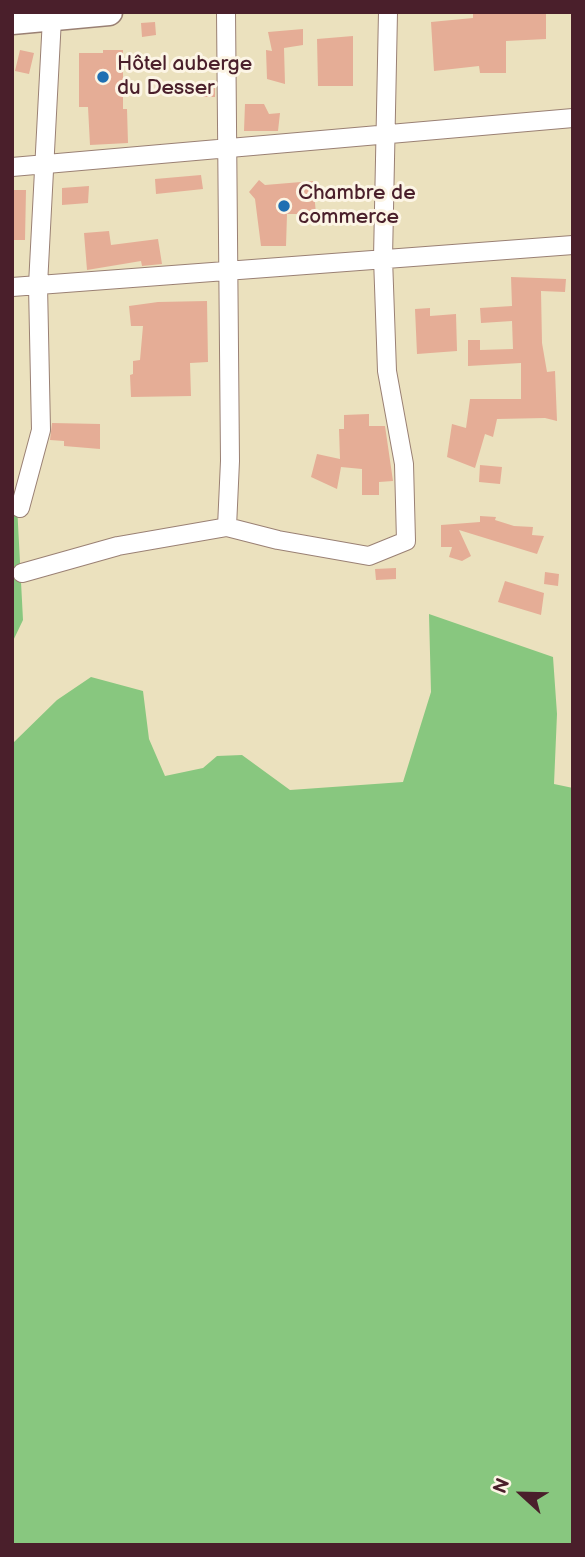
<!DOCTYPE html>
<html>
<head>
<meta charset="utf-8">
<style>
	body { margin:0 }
	#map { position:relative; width:585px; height:1557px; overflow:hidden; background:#ebe1be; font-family:"Balsamiq Sans",sans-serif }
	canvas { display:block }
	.frame { position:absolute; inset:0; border:14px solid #4a1f2b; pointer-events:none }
	.north { position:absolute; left:487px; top:1459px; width:70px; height:70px; -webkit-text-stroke:5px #fcf5e5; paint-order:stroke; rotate:292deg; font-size:19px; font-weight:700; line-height:28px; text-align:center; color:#4a1f2b }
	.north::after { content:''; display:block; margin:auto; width:24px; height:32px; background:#4a1f2b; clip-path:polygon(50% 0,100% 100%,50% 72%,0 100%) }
</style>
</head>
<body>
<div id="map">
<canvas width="585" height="1557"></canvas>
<div class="frame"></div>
<div class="north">N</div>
</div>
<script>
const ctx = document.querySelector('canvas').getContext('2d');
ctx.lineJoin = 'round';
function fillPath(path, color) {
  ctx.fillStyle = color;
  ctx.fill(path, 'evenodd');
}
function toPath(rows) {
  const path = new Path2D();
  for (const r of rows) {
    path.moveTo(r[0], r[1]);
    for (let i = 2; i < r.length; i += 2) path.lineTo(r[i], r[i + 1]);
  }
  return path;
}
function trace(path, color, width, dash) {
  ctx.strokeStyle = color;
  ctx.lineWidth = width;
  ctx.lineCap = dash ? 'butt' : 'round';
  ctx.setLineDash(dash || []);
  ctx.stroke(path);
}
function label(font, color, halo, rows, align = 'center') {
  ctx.font = font + ' "Balsamiq Sans",sans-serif';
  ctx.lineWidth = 6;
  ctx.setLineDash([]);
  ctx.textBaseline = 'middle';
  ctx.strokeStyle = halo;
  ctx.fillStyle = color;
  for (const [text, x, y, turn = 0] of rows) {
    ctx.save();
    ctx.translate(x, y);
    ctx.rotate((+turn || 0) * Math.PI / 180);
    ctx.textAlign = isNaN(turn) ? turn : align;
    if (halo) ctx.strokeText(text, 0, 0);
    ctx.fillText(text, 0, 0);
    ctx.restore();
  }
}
const green = toPath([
	[17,505,23,620,12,643,12,506],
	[429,614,553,657,557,714,554,784,573,788,573,1545,12,1545,12,744,57,700,91,677,143,691,149,739,165,776,203,768,217,756,242,755,290,790,403,782,431,692]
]);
const building = toPath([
	[473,12,546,12,546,39,506,41,506,73,480,73,479,66,434,71,431,22,473,18],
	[155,22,156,35,142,37,141,23],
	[303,29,303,45,284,48,285,84,267,79,266,50,272,51,268,32],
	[353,36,353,86,318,86,317,39],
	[20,50,34,53,29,74,15,71],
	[103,50,123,50,123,109,127,109,128,143,90,145,88,107,79,107,79,53,103,53],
	[201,82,215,82,215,97,201,97],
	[245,104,264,104,269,114,280,113,278,131,244,131],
	[201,175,203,189,156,194,155,179],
	[259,180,265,185,313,181,316,214,287,214,286,246,261,246,255,199,249,192],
	[89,186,88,203,62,205,62,188],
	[12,190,26,190,25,240,12,240],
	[109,231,111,245,158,239,162,264,142,266,141,261,87,270,84,233],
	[511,277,566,279,565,292,541,291,542,343,547,372,555,371,557,421,545,418,497,419,493,437,485,434,475,468,447,457,452,424,466,428,470,399,521,399,521,363,468,366,468,340,480,340,480,350,513,349,512,321,481,323,480,308,512,306],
	[207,301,208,362,190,363,191,396,131,397,130,375,133,374,133,361,140,360,143,326,131,326,129,306,158,302],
	[430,308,430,316,456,314,457,351,417,354,415,309],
	[369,414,369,426,385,426,393,481,379,482,379,495,362,495,362,469,341,467,337,489,311,477,317,454,340,459,339,429,344,429,344,415],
	[52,423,100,424,100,449,64,446,64,441,50,440],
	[480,465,502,467,500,484,479,482],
	[480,516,496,517,495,520,514,526,533,527,532,535,544,536,537,554,459,530,471,556,462,561,449,557,452,547,441,547,441,525,480,522],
	[396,568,396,579,376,580,375,569],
	[545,572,559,574,558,586,544,584],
	[505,581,544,593,541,615,498,602]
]);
const street = toPath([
	[226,12,230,461,227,527],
	[12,167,573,118],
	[12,287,573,245],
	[20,508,41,430,38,285,52,18],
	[22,573,118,546,227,527,278,540,369,556,406,541,404,464,387,371,383,258,388,12]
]);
const primary = toPath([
	[12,21,109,12]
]);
const markers = [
	[103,77,7,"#1f6fb2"],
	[284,206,7,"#1f6fb2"]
];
const poiNames = [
	["Hôtel auberge",117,65],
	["du Desser",117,89],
	["Chambre de",298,194],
	["commerce",298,218]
];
fillPath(green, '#88c77f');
fillPath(building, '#e5ad96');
trace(street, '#9a8074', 20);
trace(primary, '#9a8074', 29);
trace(street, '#fff', 18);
trace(primary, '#fff', 26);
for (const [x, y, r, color] of markers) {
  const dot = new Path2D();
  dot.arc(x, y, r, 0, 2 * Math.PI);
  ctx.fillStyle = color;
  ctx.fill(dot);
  trace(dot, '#fcf5e5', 2.5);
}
label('21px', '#4a1f2b', '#fcf5e5', poiNames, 'left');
</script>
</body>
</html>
